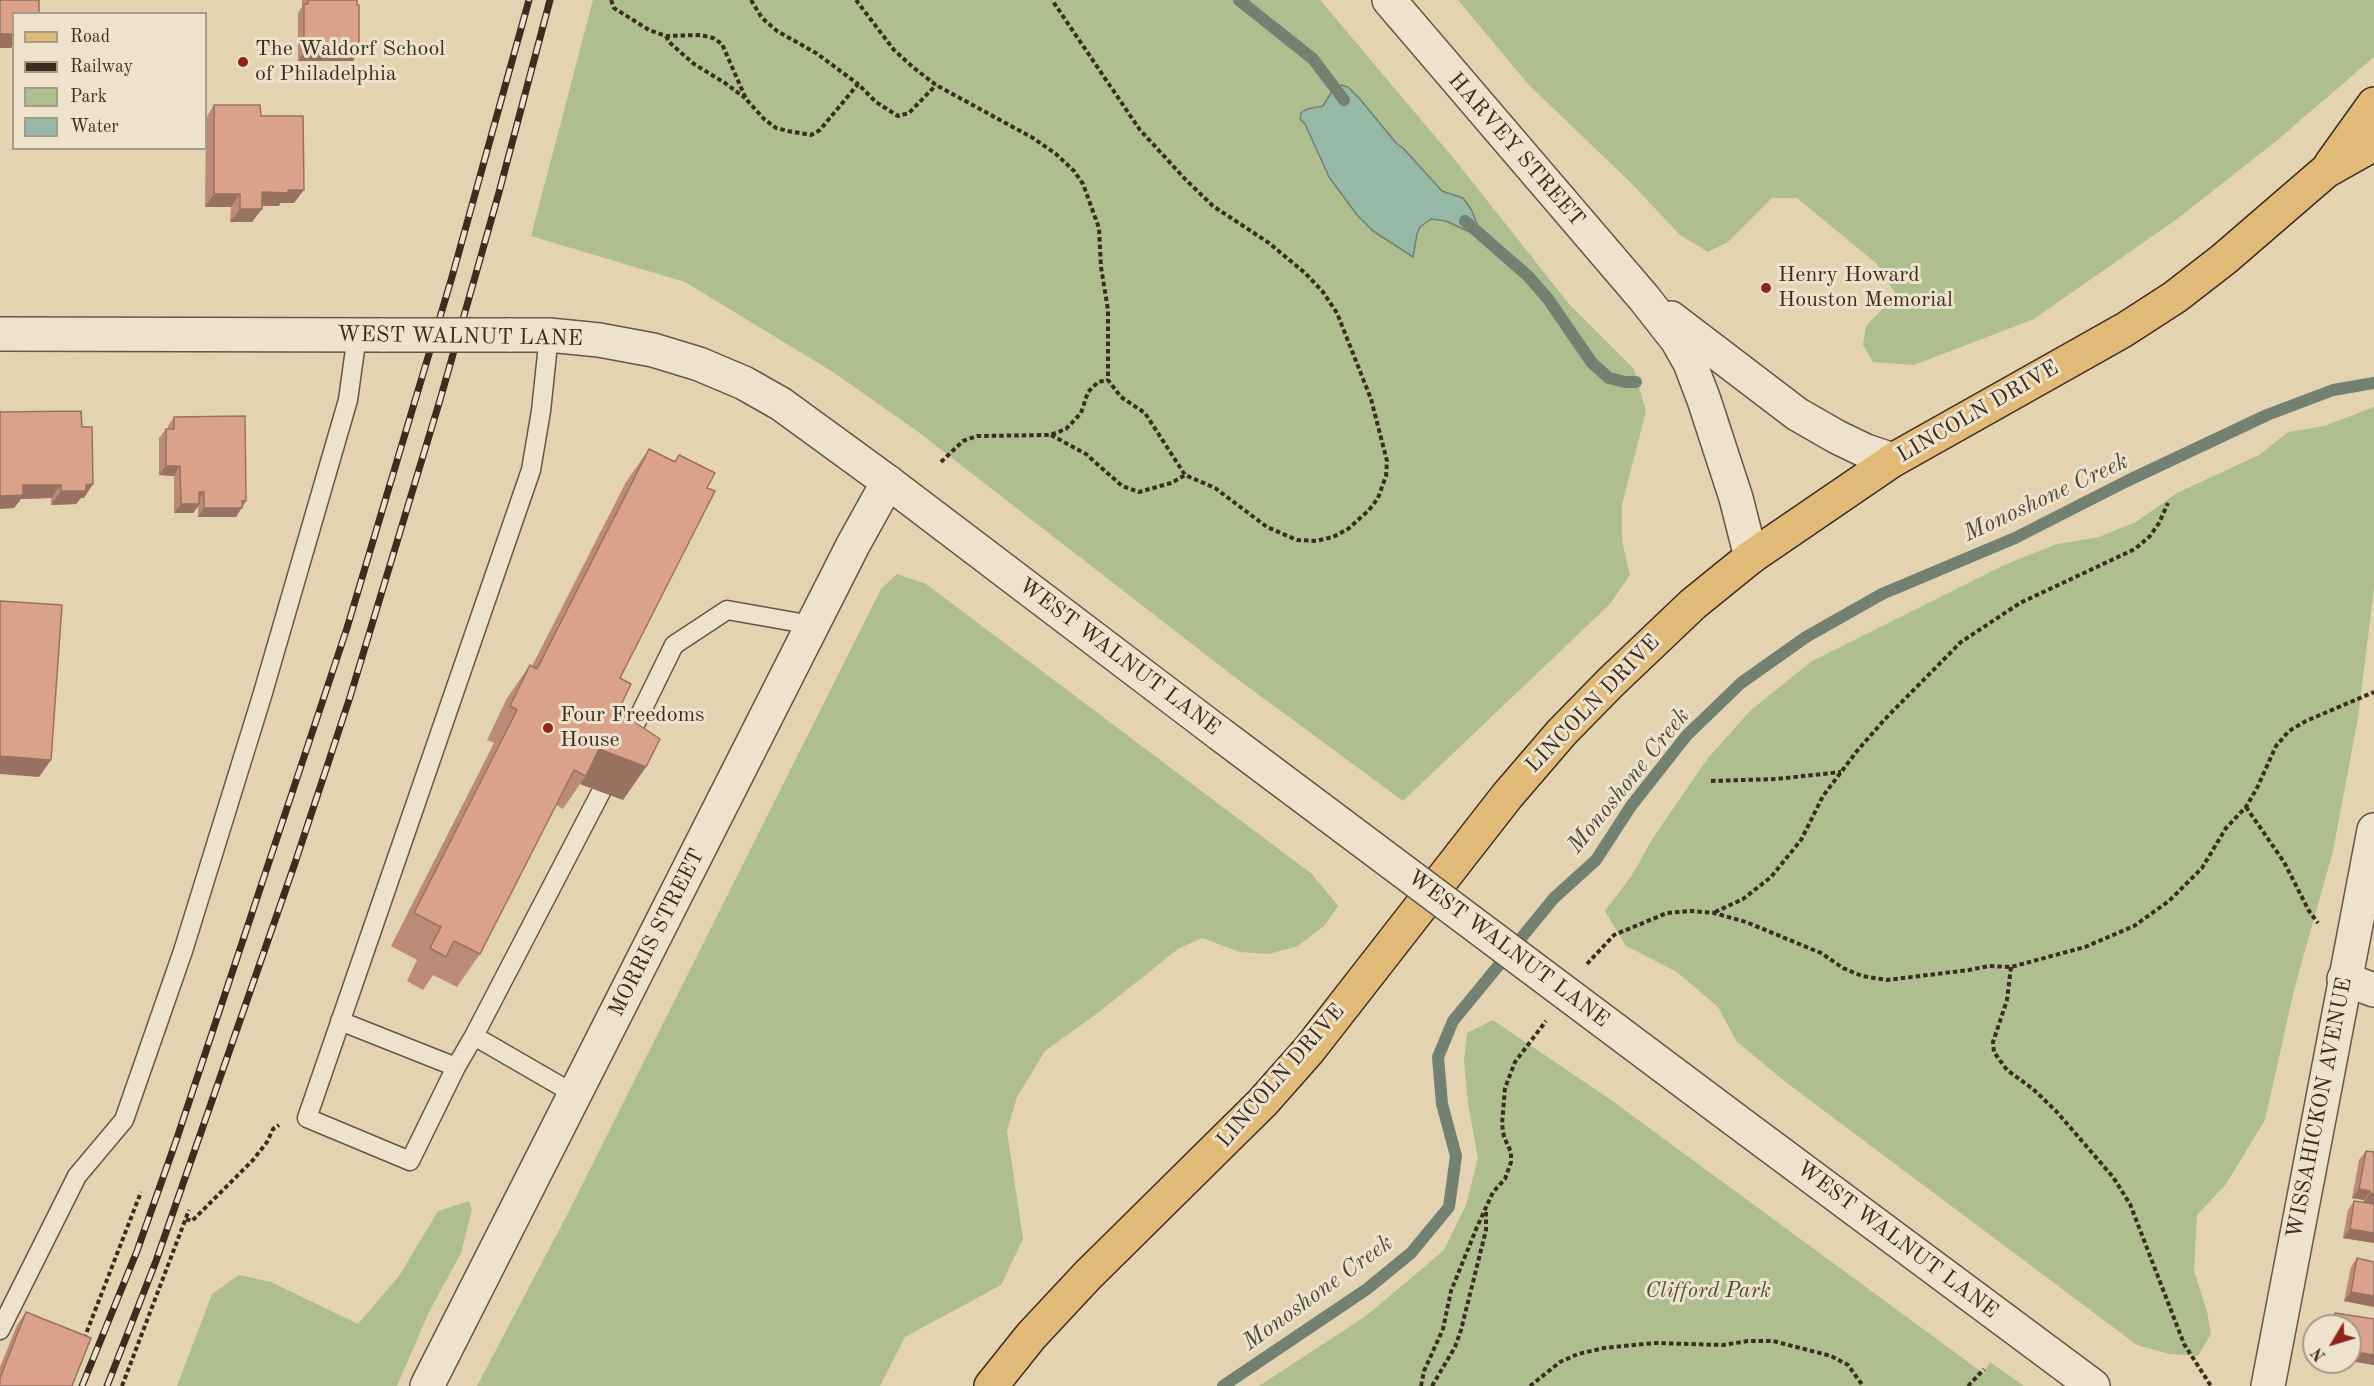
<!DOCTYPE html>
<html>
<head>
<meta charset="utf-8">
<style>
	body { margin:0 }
	#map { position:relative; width:2374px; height:1386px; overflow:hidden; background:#e3d3b1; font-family:"Old Standard TT",serif }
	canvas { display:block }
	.legend { position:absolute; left:12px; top:12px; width:195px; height:138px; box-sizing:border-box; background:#ede2cc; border:2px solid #a69a88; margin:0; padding:8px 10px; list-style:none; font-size:18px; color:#3c2d21 }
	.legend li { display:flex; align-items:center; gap:12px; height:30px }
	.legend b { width:30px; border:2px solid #a69a88 }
	.north { position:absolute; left:2302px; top:1314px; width:60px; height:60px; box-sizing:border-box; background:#ede2cc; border:2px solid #a69a88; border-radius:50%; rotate:232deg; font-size:16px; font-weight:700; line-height:24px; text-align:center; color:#3c2d21 }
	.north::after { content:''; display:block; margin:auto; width:21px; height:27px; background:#8f2418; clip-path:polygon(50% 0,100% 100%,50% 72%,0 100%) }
</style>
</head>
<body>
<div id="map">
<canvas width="2374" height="1386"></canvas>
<ul class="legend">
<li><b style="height:8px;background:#e2ba78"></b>Road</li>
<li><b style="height:8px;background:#3c2d21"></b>Railway</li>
<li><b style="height:16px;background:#afbe8f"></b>Park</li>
<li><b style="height:16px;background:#96b9a7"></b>Water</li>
</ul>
<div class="north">N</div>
</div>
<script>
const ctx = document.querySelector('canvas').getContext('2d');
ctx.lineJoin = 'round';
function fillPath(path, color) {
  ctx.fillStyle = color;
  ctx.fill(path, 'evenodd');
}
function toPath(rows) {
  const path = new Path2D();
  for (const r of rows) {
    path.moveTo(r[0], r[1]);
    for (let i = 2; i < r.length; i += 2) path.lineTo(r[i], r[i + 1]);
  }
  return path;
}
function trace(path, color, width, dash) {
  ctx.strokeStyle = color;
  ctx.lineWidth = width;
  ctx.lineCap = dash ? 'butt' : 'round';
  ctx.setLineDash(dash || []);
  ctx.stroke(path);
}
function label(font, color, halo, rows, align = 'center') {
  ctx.font = font + ' "Old Standard TT",serif';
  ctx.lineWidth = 6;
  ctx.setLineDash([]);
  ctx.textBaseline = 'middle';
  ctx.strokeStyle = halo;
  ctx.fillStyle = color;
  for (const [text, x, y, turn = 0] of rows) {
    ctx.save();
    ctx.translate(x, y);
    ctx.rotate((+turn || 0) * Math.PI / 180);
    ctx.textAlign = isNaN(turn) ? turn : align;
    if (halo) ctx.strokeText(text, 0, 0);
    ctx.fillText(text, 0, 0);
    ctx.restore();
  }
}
const green = toPath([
	[593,0,1320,0,1455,160,1569,304,1634,369,1646,411,1622,505,1622,541,1630,575,1610,604,1403,801,1232,675,917,431,833,372,685,282,531,236],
	[1458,0,2374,0,2374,57,2275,142,2177,219,2034,319,1914,365,1873,362,1863,345,1866,326,1896,295,1877,264,1797,198,1772,198,1728,242,1708,252,1680,235,1631,183,1529,85],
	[2374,407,2374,588,2358,718,2333,851,2294,990,2265,1120,2226,1184,2197,1215,2194,1271,2207,1311,2211,1334,2198,1356,2169,1354,2137,1345,1787,1083,1737,1042,1718,1007,1677,972,1626,946,1605,911,1632,875,1653,838,1708,758,1751,710,1812,661,2004,565,2057,544,2099,537,2136,522,2177,493,2259,455,2288,432,2324,426],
	[897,574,926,584,1312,874,1338,906,1324,926,1298,946,1269,954,1240,952,1202,938,1178,949,1099,1012,1045,1051,1017,1097,1007,1131,1023,1239,1001,1285,905,1337,880,1386,477,1386,568,1213,881,589],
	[1493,1020,1611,1100,1983,1373,1990,1362,2024,1386,1259,1386,1366,1316,1444,1250,1466,1205,1478,1158,1468,1104,1464,1061,1467,1033],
	[469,1201,472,1210,461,1253,429,1312,397,1386,177,1386,212,1294,239,1275,271,1282,358,1324,399,1276,438,1211]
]);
const water = toPath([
	[1341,85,1348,87,1359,98,1397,144,1403,148,1442,191,1463,198,1471,209,1479,229,1474,234,1446,221,1431,219,1420,227,1417,234,1413,257,1373,231,1357,215,1329,177,1305,124,1300,119,1301,113,1307,109,1323,106,1334,88,1341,85]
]);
const stream = toPath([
	[1239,0,1313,59,1344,100],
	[1465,221,1528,276,1548,299,1592,363,1609,378,1625,382,1636,382],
	[1223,1386,1367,1289,1411,1253,1449,1207,1456,1156,1442,1104,1438,1057,1453,1021,1554,898,1596,860,1631,806,1687,735,1741,683,1806,637,1882,594,2015,538,2127,481,2267,415,2333,390,2374,383]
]);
const path = toPath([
	[611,0,614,8,649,30,666,36,701,35,713,38,722,44,746,99,764,119,776,128,788,131,811,135,820,130,858,84,876,102,898,116,909,113,936,85],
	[751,0,762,18,777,31,816,53,858,84],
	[856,0,894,50,914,68,936,85,1033,138,1056,154,1074,171,1083,184,1099,228,1101,267,1108,310,1108,380,1121,397,1145,413,1185,475,1215,488,1267,527,1297,540,1316,541,1333,537,1348,529,1369,510,1378,498,1386,476,1387,461,1371,399,1337,313,1323,292,1305,273,1269,243,1213,206,1186,180,1140,130,1052,0],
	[666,36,669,42,694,64,725,83,745,98],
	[1051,435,1086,454,1122,486,1139,492,1171,483,1185,475],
	[941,462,963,441,977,436,1050,435,1066,429,1081,413,1088,392,1098,382,1108,380],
	[1711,781,1776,779,1841,772],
	[2246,807,2284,862,2309,911,2318,923],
	[1715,912,1743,899,1771,877,1801,840,1823,796,1857,751,1885,719,1961,642,2020,603,2135,549,2150,536,2159,523,2168,503],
	[1587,964,1614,935,1667,913,1690,911,1714,913,1746,922,1821,953,1843,968,1862,976,1887,980,1969,970,1989,966,2011,967,2085,947,2134,926,2169,901,2202,868,2226,828,2246,807,2257,788,2276,746,2289,731,2306,721,2374,692],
	[2011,967,2007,1000,1993,1042,1994,1052,2007,1070,2033,1089,2056,1111,2113,1177,2130,1204,2184,1344,2211,1386],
	[186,1219,192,1221,253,1160,267,1142,273,1129,279,1125],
	[84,1339,141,1192],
	[122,1386,189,1210],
	[1421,1386,1424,1371,1443,1329,1451,1291,1477,1227,1493,1192,1505,1179,1511,1162,1511,1152,1504,1137,1502,1124,1505,1088,1515,1062,1546,1021],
	[1432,1386,1455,1347,1461,1330,1486,1230,1486,1212],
	[1530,1386,1560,1362,1578,1354,1604,1348,1655,1343,1723,1345,1748,1341,1773,1341,1831,1356,1848,1365,1863,1386],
	[1968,1386,1984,1369]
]);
const service = toPath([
	[549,335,541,411,531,470,307,1118,410,1161,456,1067,474,1036,601,792],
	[626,743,674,645,727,610,812,625],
	[340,1021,456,1067],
	[474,1036,576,1095],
	[0,1330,77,1176,124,1120,183,951,262,696,348,400,357,335]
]);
const minor = toPath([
	[1389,0,1644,298,1677,340,1690,363,1704,400,1736,498,1751,557],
	[1671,318,1797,414,1837,437,1866,451,1893,460],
	[2344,979,2374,990],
	[427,1386,853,545,888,482]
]);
const tertiary = toPath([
	[0,334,385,335],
	[508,335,549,335,599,340,653,350,699,364,744,383,781,404,888,482,1220,734],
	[1734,1119,2093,1386],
	[2268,1386,2374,830]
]);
const primary = toPath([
	[2331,164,2374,104],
	[991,1386,1031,1336,1087,1276,1263,1102,1309,1050,1507,796,1562,732,1611,682,1693,604,1751,557,1893,460,2124,330,2175,297,2224,259,2326,171,2374,144]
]);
const rail = toPath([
	[82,1386,137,1251,176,1141,347,628,452,277,529,0],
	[107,1386,156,1261,295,863,350,697,440,400,498,196,550,0]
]);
const tertiaryBridge = toPath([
	[385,335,508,335],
	[1220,734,1734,1119]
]);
const wall = toPath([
	[302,0,357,0,353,61,298,61,298,13,302,7],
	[214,105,261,116,294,203,280,203,279,206,262,206,252,222,230,222,231,207,205,207,206,118],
	[0,412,84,498,81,498,76,504,51,505,51,498,21,499,14,508],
	[174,417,242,506,236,517,198,517,198,507,193,513,174,513,174,476,159,475,159,438,166,429,168,429,168,426],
	[649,449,674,461,679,455,707,488,620,678,618,711,623,800,580,784,563,809,556,805,480,954,457,987,433,975,423,990,407,981,417,960,391,946,494,743,487,740,507,698,530,665,532,666,626,482],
	[2366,1151,2374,1152,2374,1243,2343,1238,2348,1210,2354,1201,2363,1202,2364,1200,2352,1198,2359,1160],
	[2357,1258,2374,1262,2374,1307,2344,1301,2351,1267],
	[26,1312,0,1386,0,1367,17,1325],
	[2335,1313,2374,1319,2374,1365,2350,1361,2350,1326,2328,1326,2329,1322]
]);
const shadedWall = toPath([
	[0,34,14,34,14,44,11,48,0,48],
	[304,52,359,52,353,61,298,61],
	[288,190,304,190,294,203,280,203,279,206,252,206,262,192],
	[214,194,240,194,231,207,205,207],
	[240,209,262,209,252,222,230,222],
	[166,466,180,466,174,476,159,475],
	[93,484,84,498,81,498,76,504,51,505,61,491,86,485],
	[23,485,61,485,51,498,21,499,14,508,0,509,0,496],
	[199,492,204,492,198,501],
	[242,501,246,501,236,517,198,517,204,508],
	[181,504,199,504,193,513,174,513],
	[599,749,646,767,623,800,580,784,586,776],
	[0,756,51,760,39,777,0,774],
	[2359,1189,2370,1191,2364,1200,2352,1198],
	[2370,1193,2374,1194,2374,1204,2363,1203],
	[2350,1229,2374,1233,2374,1243,2343,1238],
	[2351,1292,2374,1296,2374,1307,2344,1301],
	[2350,1351,2374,1355,2374,1365,2350,1361]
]);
const building = toPath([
	[0,0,39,0,39,14,14,14,14,34,0,34,0,0],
	[308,0,357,0,357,5,359,5,359,52,304,52,304,4,308,4,308,0],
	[214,105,260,105,261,116,303,116,304,190,288,190,288,193,262,192,262,209,240,209,240,194,214,194,214,105],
	[81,411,82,427,92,427,93,484,86,485,86,491,61,491,61,485,23,485,23,495,0,496,0,412,81,411],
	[245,416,246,501,242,501,242,508,204,508,204,492,199,492,199,504,181,504,180,466,166,466,166,429,174,429,174,417,245,416],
	[649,449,675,462,679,455,715,473,707,488,715,491,620,678,631,684,618,711,660,739,646,767,599,749,586,776,574,770,480,954,454,941,446,957,430,948,441,927,414,913,517,710,510,706,530,665,537,669,649,449],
	[0,601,62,605,51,760,0,756,0,601],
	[2366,1151,2374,1152,2374,1194,2370,1193,2370,1191,2359,1189,2366,1151],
	[2354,1201,2374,1204,2374,1233,2350,1229,2354,1201],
	[2357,1258,2374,1262,2374,1296,2351,1292,2357,1258],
	[26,1312,91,1338,72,1386,0,1386,0,1378,26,1312],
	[2335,1313,2374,1319,2374,1355,2350,1351,2350,1326,2333,1326,2335,1313]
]);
const markers = [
	[243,62,6,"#8f2418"],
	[1766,288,6,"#8f2418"],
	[548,728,6,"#8f2418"]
];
const poiNames = [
	["The Waldorf School",255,49],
	["of Philadelphia",255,74],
	["Henry Howard",1778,275],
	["Houston Memorial",1778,300],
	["Four Freedoms",560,715],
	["House",560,740]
];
const streetNames = [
	["HARVEY STREET",1516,150,49],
	["WEST WALNUT LANE",460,337,1],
	["LINCOLN DRIVE",1978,412,-30],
	["WEST WALNUT LANE",1119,657,37],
	["LINCOLN DRIVE",1593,704,-46],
	["MORRIS STREET",657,933,-63],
	["WEST WALNUT LANE",1508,949,37],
	["LINCOLN DRIVE",1281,1076,-49],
	["WISSAHICKON AVENUE",2320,1108,-79],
	["WEST WALNUT LANE",1897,1240,37]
];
const parkNames = [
	["Clifford Park",1708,1291]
];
const waterNames = [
	["Monoshone Creek",2046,498,-25],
	["Monoshone Creek",1629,781,-51],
	["Monoshone Creek",1318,1293,-36]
];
fillPath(green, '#afbe8f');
fillPath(water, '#96b9a7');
trace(water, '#728171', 1.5);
trace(stream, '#728171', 12);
trace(service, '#665645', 21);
trace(minor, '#665645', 36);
trace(tertiary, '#665645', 36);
trace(primary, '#3c2d21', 36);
trace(path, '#3c2d21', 4, [4.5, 3]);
trace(service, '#ede2cc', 18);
trace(minor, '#ede2cc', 33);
trace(tertiary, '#ede2cc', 33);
trace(primary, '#e2ba78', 33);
trace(rail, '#3c2d21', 7);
trace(rail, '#ede2cc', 4.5, [14]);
trace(tertiaryBridge, '#665645', 36, []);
trace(tertiaryBridge, '#ede2cc', 33);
fillPath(wall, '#bc8b78');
fillPath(shadedWall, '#997161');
fillPath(building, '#dba28b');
trace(building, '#997161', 1.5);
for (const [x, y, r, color] of markers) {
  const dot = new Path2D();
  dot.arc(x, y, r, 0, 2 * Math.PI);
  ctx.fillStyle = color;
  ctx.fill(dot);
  trace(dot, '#ede2cc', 2);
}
label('22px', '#3c2d21', '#ede2cc', poiNames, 'left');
label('22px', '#3c2d21', '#ede2cc', streetNames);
label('italic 22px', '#534a37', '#ede2cc', parkNames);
label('italic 24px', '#4e493c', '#ede2cc', waterNames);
</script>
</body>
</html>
